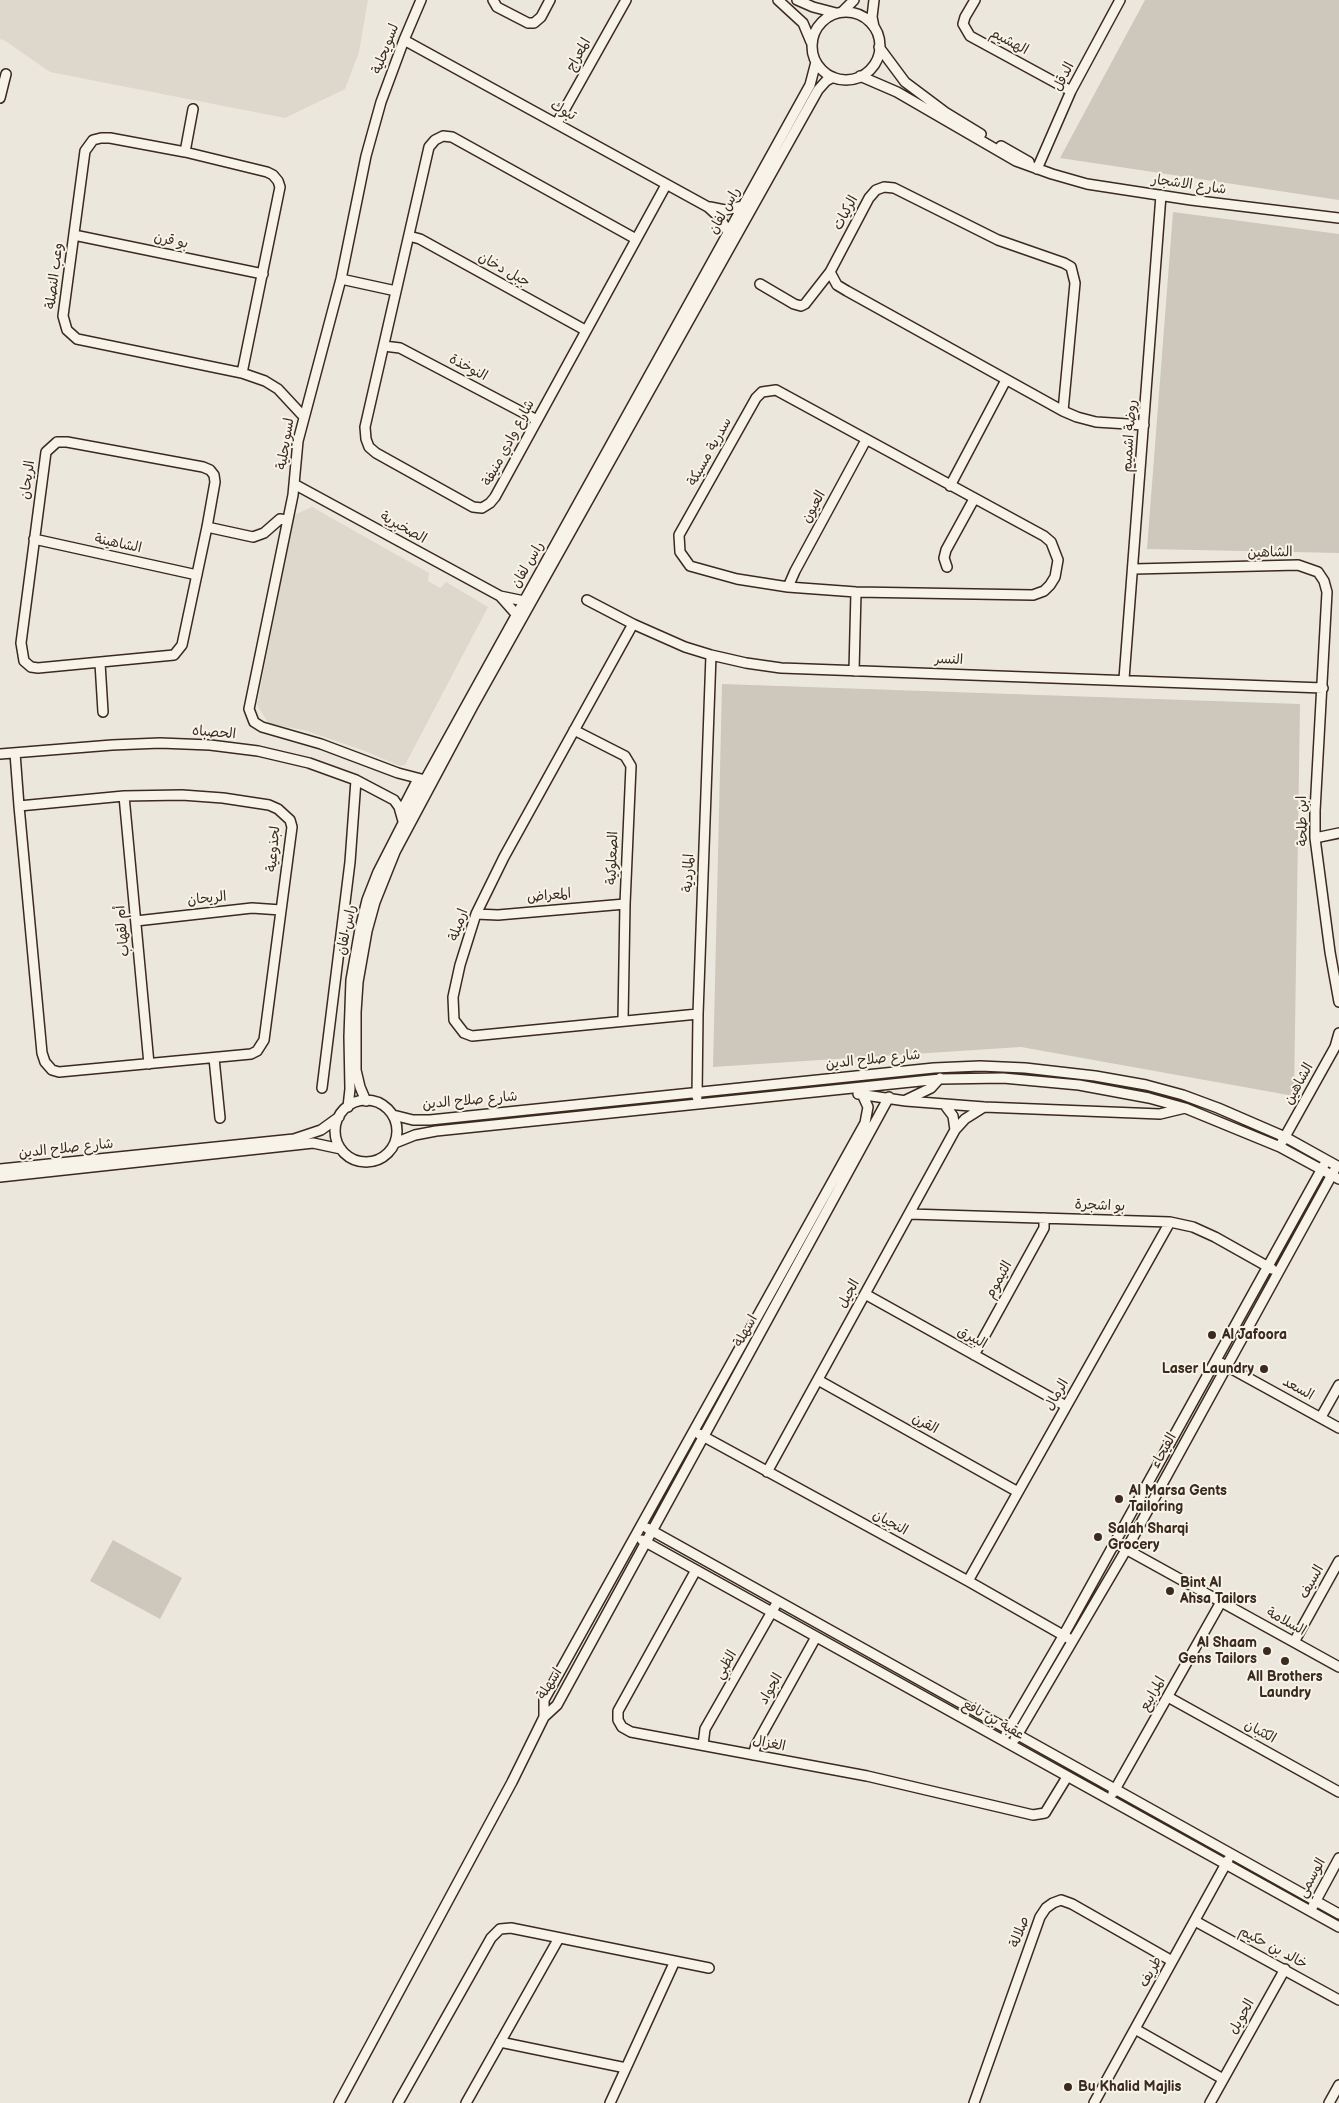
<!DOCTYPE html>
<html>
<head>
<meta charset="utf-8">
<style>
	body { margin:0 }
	canvas { display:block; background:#ece7dc }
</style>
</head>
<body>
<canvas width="1339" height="2103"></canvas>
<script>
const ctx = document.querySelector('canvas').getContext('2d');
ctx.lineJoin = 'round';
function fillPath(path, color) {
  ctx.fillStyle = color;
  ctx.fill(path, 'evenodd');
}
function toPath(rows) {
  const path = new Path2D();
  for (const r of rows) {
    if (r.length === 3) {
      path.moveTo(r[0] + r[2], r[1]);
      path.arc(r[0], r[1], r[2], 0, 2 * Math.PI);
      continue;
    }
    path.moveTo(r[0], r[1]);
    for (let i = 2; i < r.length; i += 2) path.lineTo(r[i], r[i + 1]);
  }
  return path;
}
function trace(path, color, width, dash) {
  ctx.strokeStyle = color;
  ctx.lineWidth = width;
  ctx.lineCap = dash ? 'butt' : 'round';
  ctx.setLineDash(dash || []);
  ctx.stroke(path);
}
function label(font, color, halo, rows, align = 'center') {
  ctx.font = font + ' "Balsamiq Sans","Playpen Sans Arabic",sans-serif';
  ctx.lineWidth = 4;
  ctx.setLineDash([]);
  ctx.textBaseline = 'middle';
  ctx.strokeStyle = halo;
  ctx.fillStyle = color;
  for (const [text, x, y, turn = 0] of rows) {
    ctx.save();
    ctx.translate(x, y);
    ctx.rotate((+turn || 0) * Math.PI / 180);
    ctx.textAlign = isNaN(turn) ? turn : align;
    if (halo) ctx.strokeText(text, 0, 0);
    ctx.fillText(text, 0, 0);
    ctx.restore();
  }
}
const built = toPath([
	[0,0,368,0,359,52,345,89,285,118,50,72,4,40,0,39],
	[312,507,429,573,428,581,440,588,446,582,488,607,405,765,400,766,365,751,304,730,269,724,257,705,294,515]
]);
const green = toPath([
	[1145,0,1339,0,1339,200,1060,158],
	[1173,212,1339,234,1339,553,1147,549],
	[722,684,1300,704,1294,1096,1021,1047,713,1067],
	[113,1540,182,1578,160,1619,90,1581]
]);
const minor = toPath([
	[421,0,404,40,381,102,366,156,341,279,298,441,293,495,249,709,254,722,262,727,321,744,398,773,425,780],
	[493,0,497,7,528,23,534,23,541,17,550,0],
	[778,0,803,23,811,42],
	[797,0,813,7,836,13],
	[874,0,872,17,874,27],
	[975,0,965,17,963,24,970,36,1071,91],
	[842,12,854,0],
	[846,46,34],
	[404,40,708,207,720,218,728,232],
	[879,47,905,82,945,112,981,134],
	[860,76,897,92,1016,161,1052,174,1087,184,1191,200,1339,218],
	[0,98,6,74],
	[557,123,626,0],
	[1001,146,1029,162],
	[185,152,193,109],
	[1037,169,1071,91,1120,0],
	[710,207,725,210,743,206],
	[74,235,263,274],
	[409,236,420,239,585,330],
	[636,239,452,137,443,136,435,140,429,147,365,427,366,439,369,447,376,453,473,507,482,508,490,503,495,497,666,185],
	[830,272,837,285,847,291,1063,411,1077,417,1096,422,1144,425],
	[341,279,396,291],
	[760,284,794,304,801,306,805,304,830,272,869,198,876,190,884,187,894,188,998,240,1064,263,1071,267,1075,283,1063,411],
	[384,346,400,348,537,420],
	[242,373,280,187,278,181,273,175,267,172,185,152,110,138,101,138,93,140,85,151,63,316,67,330,77,339,242,373,265,381,278,389,304,417],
	[776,390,1044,536,1051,542,1058,560,1055,577,1050,585,1044,591,1033,595,856,592,788,587,737,579,690,566,680,552,679,535,756,398,762,392,776,390],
	[57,442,67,442,203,467,210,470,214,475,215,482,207,527,182,645,174,655,38,668,31,667,24,661,21,643,46,452,57,442],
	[294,484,500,596,524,601],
	[950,486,1006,380],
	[207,527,253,537,264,533,280,519,287,520],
	[34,539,197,575],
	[947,567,944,558,946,550,974,499],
	[1134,569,1298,565,1318,572,1324,581,1327,592,1315,811,1315,838,1330,952,1339,1002],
	[788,587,795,571,866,440],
	[500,596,516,614],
	[587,600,633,624,685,647,711,655,746,663,781,668,1323,688],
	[633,624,504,857,476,914,460,965,453,997,454,1020,464,1033,472,1036,698,1014],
	[100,663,103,712],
	[854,671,856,592],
	[1124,679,1161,195],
	[574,730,625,756,631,766,625,904,623,1020],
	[15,753,19,806,42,1053,45,1062,52,1070,59,1072,251,1054,257,1051,264,1040,292,827,290,820,278,809,269,805,223,798,182,795,124,796,19,806],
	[0,754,112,745,160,743,210,745,258,751,309,763,356,780,394,800,399,807,403,821],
	[124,796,149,1064],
	[401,812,418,779],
	[1315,838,1339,833],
	[476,914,498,915,625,904],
	[136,921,252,908,281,910],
	[214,1058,220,1118],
	[322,1088,350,862,356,780],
	[858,1094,906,1101,984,1107,1160,1114,1185,1108],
	[862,1094,868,1107,865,1123,544,1700,544,1717,557,1705,889,1097],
	[697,1097,698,1014,711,655],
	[906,1100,931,1088,940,1078],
	[366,1131,31],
	[366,1101,360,1087,356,1070,356,1012,358,982,367,931,375,902,395,852,473,706,818,90,826,81,833,77],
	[944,1104,953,1116,955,1130],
	[348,1107,350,1089,349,1037,351,980,360,929,367,900,378,872,425,780,810,85,816,62],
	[393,1115,413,1120,430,1120,934,1068,980,1066,1025,1068,1095,1076,1146,1085,1183,1095,1218,1108,1285,1137,1339,1167],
	[1282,1142,1335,1047,1339,1033],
	[395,1143,415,1135,436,1131,940,1079,1003,1078,1079,1085,1149,1098,1185,1108,1280,1147,1339,1179],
	[0,1169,294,1139,321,1130,339,1117],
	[0,1177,295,1145,313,1143,341,1149],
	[909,1214,1170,1222,1193,1227,1215,1237,1272,1269],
	[865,1294,1066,1406],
	[974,1355,1044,1228,1044,1218],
	[1221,1363,1339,1428],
	[818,1380,1018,1492],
	[1321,1417,1339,1385],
	[699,1434,968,1581,1068,1638],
	[767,1472,955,1130,965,1119,984,1107],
	[647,1528,1339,1914],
	[642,1540,1339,1927],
	[1122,1547,1339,1667],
	[696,1570,618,1711,618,1720,622,1727,631,1732,867,1776,1033,1815,1045,1813,1067,1777],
	[968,1581,1170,1222],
	[1294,1642,1339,1561],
	[1168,1697,1339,1792],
	[1006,1734,1062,1638,1324,1165],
	[1015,1739,1126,1550,1334,1171],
	[703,1745,705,1729,778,1601],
	[753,1755,756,1745,816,1637],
	[1113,1793,1221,1602],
	[1313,1906,1339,1858],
	[1195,1921,1339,2000],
	[1135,2029,1223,2079],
	[500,2042,626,2068],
	[339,2103,512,1782,544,1717],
	[398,2103,491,1938,500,1929,511,1928,709,1968],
	[466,2103,559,1938],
	[610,2103,675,1961],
	[974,2103,1040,1917,1046,1908,1053,1903,1061,1900,1072,1904,1172,1961],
	[1094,2103,1228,1860],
	[1210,2103,1285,1969],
	[1329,2103,1339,2085]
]);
const markers = [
	[1212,1335,5,"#3b2a1e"],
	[1264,1369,5,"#3b2a1e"],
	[1119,1499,5,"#3b2a1e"],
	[1098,1537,5,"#3b2a1e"],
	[1170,1591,5,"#3b2a1e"],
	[1267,1651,5,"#3b2a1e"],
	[1285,1661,5,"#3b2a1e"],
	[1068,2087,5,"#3b2a1e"]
];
const streetNames = [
	["الهشيم",1009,42,28],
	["لسويحلية",386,49,-69],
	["المعراج",579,55,-61],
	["الدقل",1064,77,-63],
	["تبوك",563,111,29],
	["شارع الاشجار",1189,185,8],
	["راس لفان",725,211,-61],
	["الركيات",846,213,-62],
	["بو قرن",171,241,12],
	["جبل دخان",504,270,29],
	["وعب النصلة",55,276,-83],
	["النوخذة",468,368,28],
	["روضة اشميم",1130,436,-86],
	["شارع وادي منيفة",509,443,-62],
	["لسويحلية",286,444,-81],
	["سدرية مسيكة",710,452,-61],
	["الريحان",28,480,-82],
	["العيون",814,507,-61],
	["الصخبرية",403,528,29],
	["الشاهينة",118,544,12],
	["الشاهين",1270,553,-1],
	["راس لفان",528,565,-60],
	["النسر",949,660,2],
	["الحصباه",214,733,5],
	["ابن طلحة",1303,821,-91],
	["لجذوعية",274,849,-85],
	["الصعلوكية",613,858,-88],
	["الماردية",689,873,-88],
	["المعراض",549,896,-5],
	["الريحان",207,899,-6],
	["ارميلة",459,925,-71],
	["راس لفان",347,930,-78],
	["أم لقهاب",123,931,-95],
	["شارع صلاح الدين",873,1060,-6],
	["الشاهين",1299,1084,-61],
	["شارع صلاح الدين",470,1101,-5],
	["شارع صلاح الدين",66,1149,-6],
	["بو اشجرة",1100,1206,2],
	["الثيموم",999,1280,-61],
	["الجيل",849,1294,-61],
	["اسهلة",746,1331,-61],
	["البيرق",972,1338,29],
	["السعد",1298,1389,29],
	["الرمال",1057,1395,-60],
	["القرن",925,1424,29],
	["الفيحاء",1164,1451,-61],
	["النجيان",890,1523,29],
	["السيف",1312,1582,-61],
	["السلامة",1286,1622,29],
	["الظبي",726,1665,-60],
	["اسهلة",550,1684,-57],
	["الجواد",771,1689,-60],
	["المرابيع",1153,1694,-61],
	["عقبة بن نافع",993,1720,29],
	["الكثبان",1260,1732,29],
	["الغزال",769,1744,11],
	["الوسمي",1312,1878,-61],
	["صلالة",1020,1932,-70],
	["خالد بن حكيم",1273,1948,28],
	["طريف",1151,1972,-61],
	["الحويل",1242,2017,-61]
];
const poiNames = [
	["Al Jafoora",1222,1335],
	["Laser Laundry",1254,1369,"right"],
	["Al Marsa Gents",1129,1491],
	["Tailoring",1129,1507],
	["Salah Sharqi",1108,1529],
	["Grocery",1108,1545],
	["Bint Al",1180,1583],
	["Ahsa Tailors",1180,1599],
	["Al Shaam",1257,1643,"right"],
	["Gens Tailors",1257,1659,"right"],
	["All Brothers",1285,1677,"center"],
	["Laundry",1285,1693,"center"],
	["Bu Khalid Majlis",1078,2087]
];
fillPath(built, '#ddd7cc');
fillPath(green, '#cec8bc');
trace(minor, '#3b2a1e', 12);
trace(minor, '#f7f3e8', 9);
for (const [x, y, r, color] of markers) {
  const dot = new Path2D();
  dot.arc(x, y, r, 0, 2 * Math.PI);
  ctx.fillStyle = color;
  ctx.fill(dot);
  trace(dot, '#f7f3e8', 2);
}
label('14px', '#3b2a1e', '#f7f3e8', streetNames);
label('bold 14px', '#3b2a1e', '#f7f3e8', poiNames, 'left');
</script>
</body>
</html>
